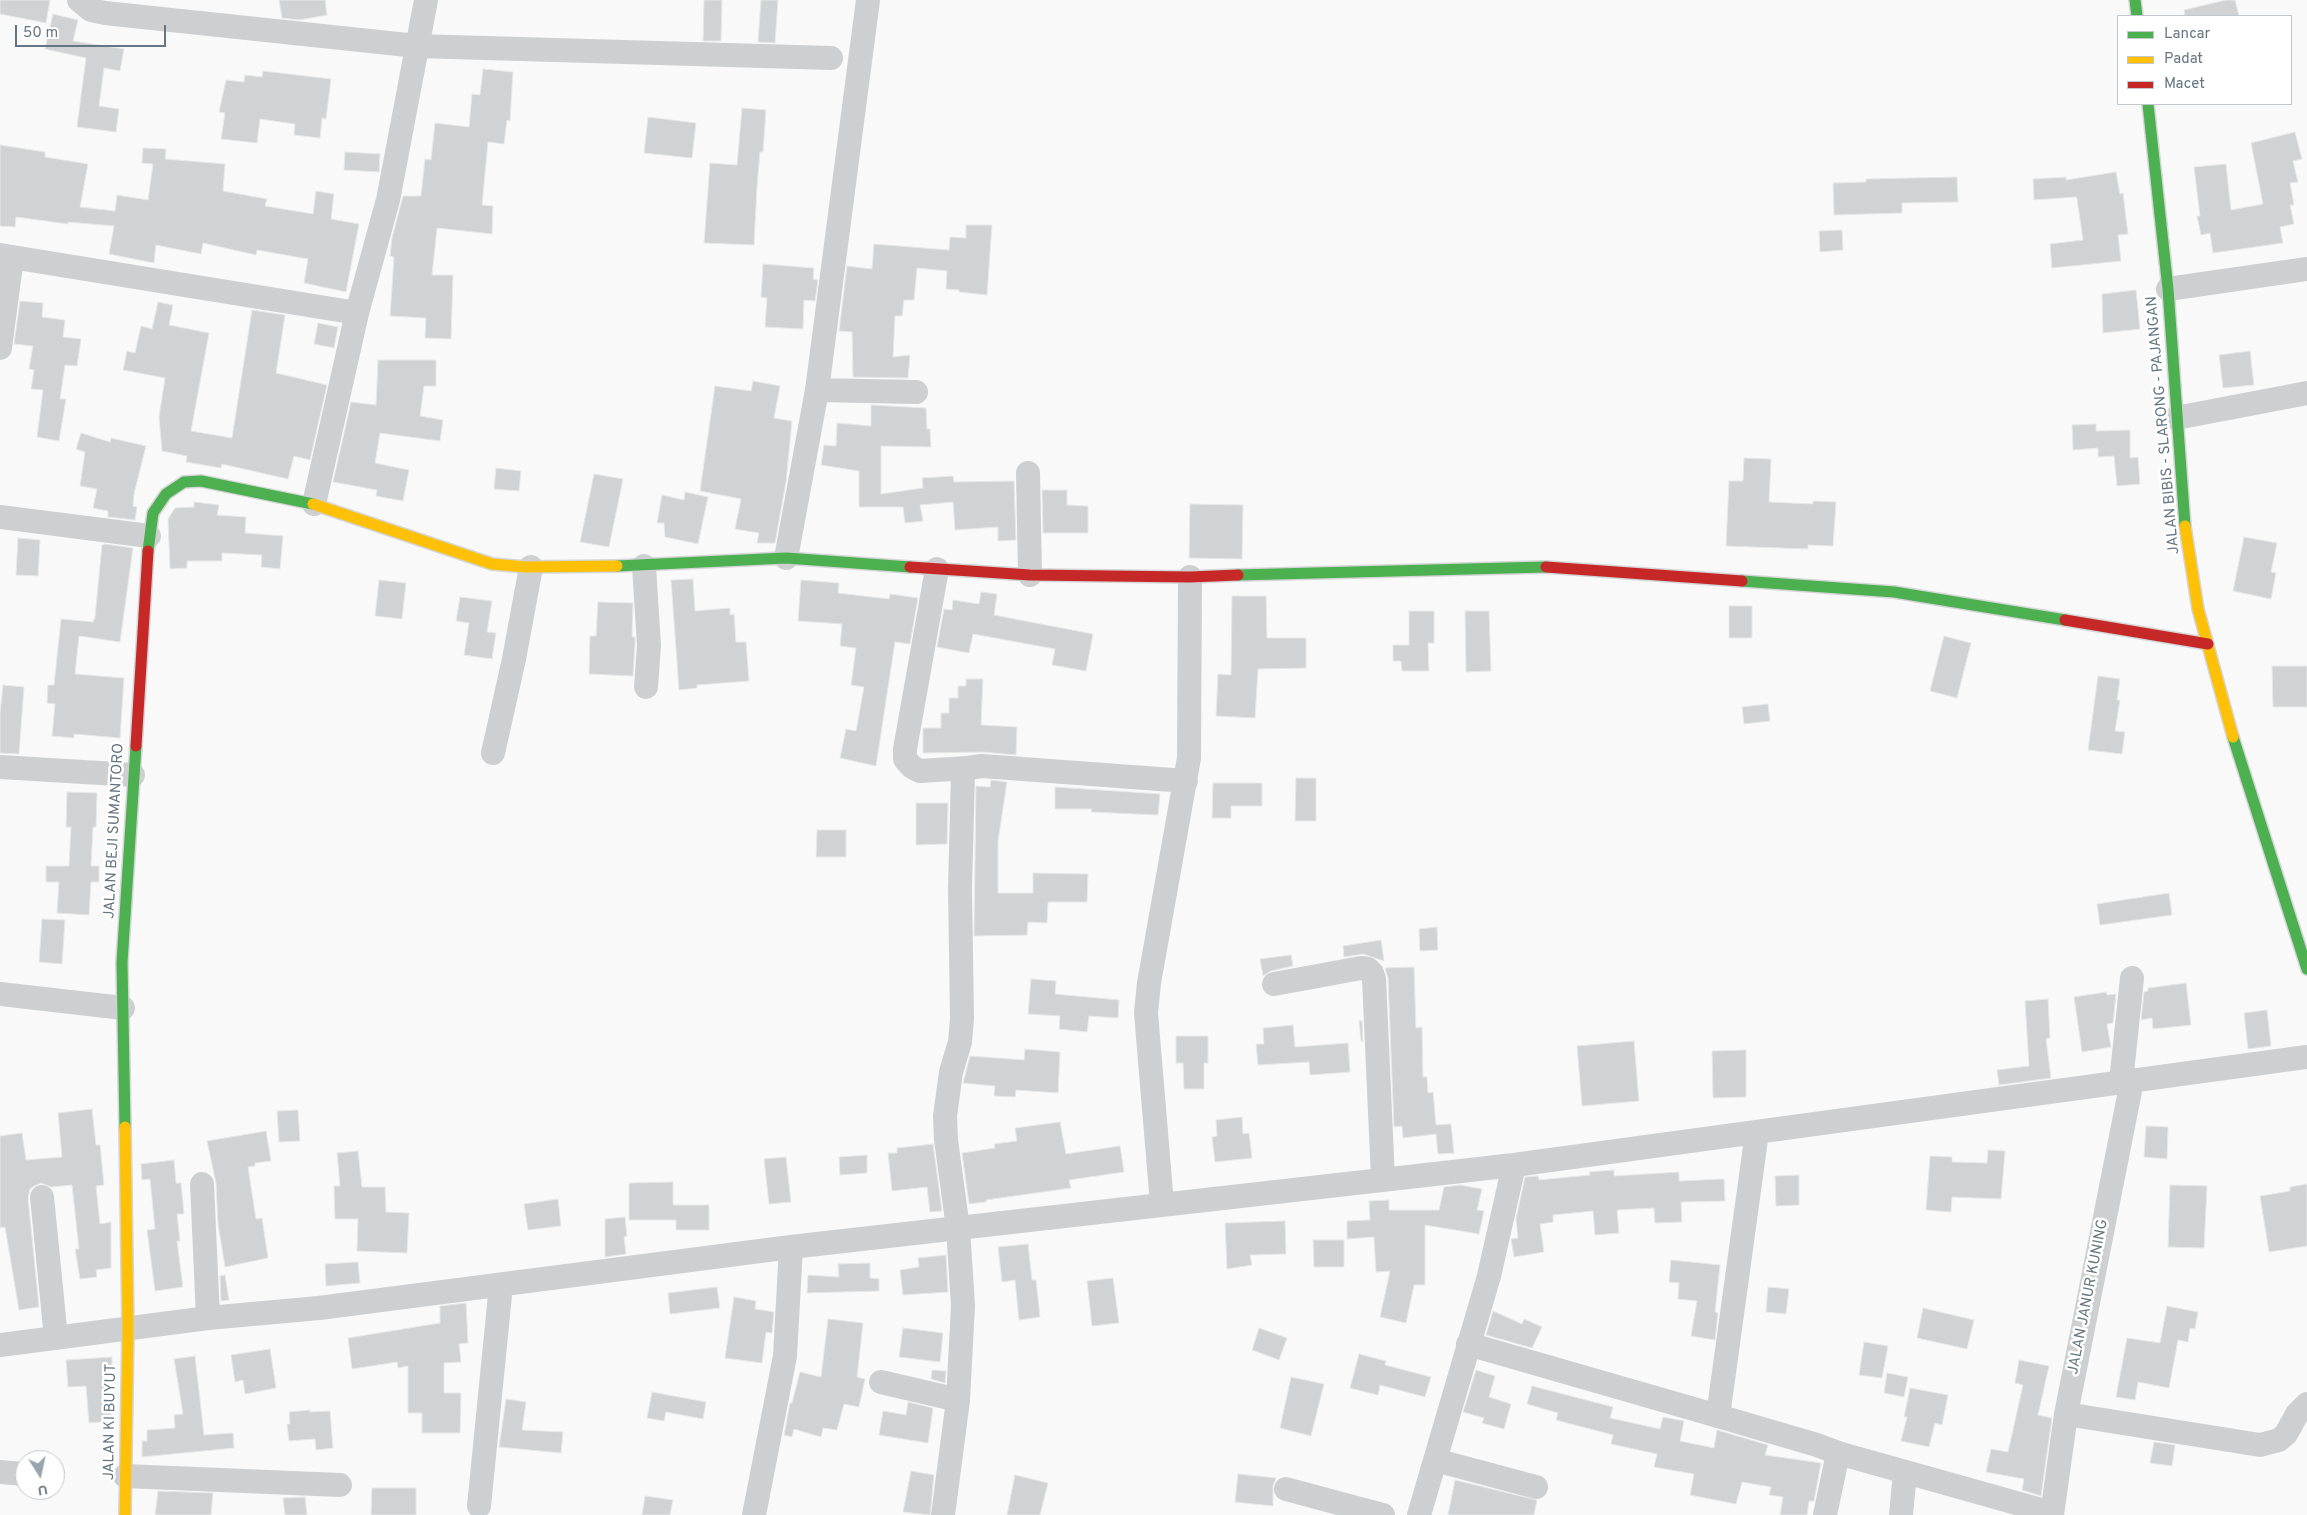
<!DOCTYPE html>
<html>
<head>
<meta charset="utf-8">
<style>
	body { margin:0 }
	#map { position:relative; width:2307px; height:1515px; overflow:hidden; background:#f9f9f9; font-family:Overpass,sans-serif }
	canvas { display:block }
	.legend { position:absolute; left:2117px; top:15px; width:175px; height:90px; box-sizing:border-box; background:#fff; border:1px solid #c1c8cd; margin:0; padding:6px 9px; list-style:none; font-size:15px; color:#657683 }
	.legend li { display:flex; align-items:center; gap:10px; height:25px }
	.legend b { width:25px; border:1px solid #c1c8cd }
	.north { position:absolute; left:15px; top:1450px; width:50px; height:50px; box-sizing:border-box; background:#fff; border:1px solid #c1c8cd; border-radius:50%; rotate:170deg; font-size:14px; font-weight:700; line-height:20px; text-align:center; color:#657683 }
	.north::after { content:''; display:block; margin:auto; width:18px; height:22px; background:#99a4ac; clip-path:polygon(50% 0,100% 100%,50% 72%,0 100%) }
	.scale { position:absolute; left:15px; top:25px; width:151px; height:22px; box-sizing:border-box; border:2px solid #657683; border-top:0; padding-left:6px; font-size:15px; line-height:18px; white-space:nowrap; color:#657683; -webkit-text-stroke:4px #fff; paint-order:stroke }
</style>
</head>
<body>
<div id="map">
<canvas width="2307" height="1515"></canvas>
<ul class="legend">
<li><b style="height:6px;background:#4caf50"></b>Lancar</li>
<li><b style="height:6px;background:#ffc107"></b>Padat</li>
<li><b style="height:6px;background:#c62828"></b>Macet</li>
</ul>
<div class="north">U</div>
<div class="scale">50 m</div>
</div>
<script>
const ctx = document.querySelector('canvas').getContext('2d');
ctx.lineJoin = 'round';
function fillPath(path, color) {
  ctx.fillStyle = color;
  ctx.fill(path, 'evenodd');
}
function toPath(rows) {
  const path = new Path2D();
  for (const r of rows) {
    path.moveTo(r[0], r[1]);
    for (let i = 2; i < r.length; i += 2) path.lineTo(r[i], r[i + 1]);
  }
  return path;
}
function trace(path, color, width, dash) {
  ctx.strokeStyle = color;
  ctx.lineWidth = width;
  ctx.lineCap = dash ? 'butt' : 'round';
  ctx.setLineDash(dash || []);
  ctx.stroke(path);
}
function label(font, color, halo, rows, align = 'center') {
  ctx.font = font + ' Overpass,sans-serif';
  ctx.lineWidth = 5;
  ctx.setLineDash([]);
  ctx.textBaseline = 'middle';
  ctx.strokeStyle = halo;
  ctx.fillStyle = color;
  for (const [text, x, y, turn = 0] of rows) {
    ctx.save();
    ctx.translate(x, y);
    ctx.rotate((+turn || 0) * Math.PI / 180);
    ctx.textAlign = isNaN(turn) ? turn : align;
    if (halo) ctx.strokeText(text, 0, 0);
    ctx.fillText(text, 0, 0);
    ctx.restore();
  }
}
const building = toPath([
	[0,0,50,0,46,23,0,14,0,0],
	[279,0,325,0,327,15,299,20,282,18,279,0],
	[704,0,722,0,721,41,703,41,704,0],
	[761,0,778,0,775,43,758,42,761,0],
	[2226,0,2235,0,2239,16,2185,16,2184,10,2226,0],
	[53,14,78,20,73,41,124,49,120,71,104,68,99,106,119,109,116,132,77,127,86,58,45,49,53,14],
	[483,69,513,72,510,121,507,120,504,144,488,142,482,205,493,206,492,234,437,228,432,275,453,275,451,339,425,338,426,318,390,316,394,257,390,256,392,238,403,196,421,196,425,159,431,160,435,123,469,127,472,94,480,95,483,69],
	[263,71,331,79,326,119,322,118,320,138,294,135,295,124,260,119,257,143,221,139,225,113,219,112,226,80,244,82,245,75,262,77,263,71],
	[742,108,766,110,763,152,760,152,757,187,754,245,704,243,710,163,737,165,742,108],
	[648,117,696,123,692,158,644,153,648,117],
	[2295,132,2302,159,2293,161,2298,182,2290,183,2294,205,2290,205,2294,224,2280,227,2283,243,2213,253,2210,233,2201,235,2197,216,2200,216,2194,167,2226,164,2231,210,2263,204,2251,143,2295,132],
	[0,145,45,152,45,157,88,164,80,207,115,211,117,195,148,200,153,164,142,163,143,148,166,149,165,159,225,164,223,191,267,199,265,206,313,214,316,191,334,194,331,219,359,224,346,292,304,283,308,259,257,250,256,255,203,243,201,254,156,245,154,263,109,254,114,226,68,222,68,224,16,217,15,227,0,226,0,145],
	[345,152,380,154,379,172,344,170,345,152],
	[2116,172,2120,194,2123,193,2128,234,2118,235,2121,261,2052,268,2050,244,2083,240,2077,199,2076,197,2034,200,2033,179,2066,177,2066,180,2116,172],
	[1957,177,1958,202,1902,203,1902,213,1834,215,1833,183,1866,182,1866,179,1957,177],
	[966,225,992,225,987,295,959,292,959,290,946,289,947,271,917,268,914,300,904,300,902,316,895,316,893,357,910,355,908,378,853,377,852,332,839,331,847,266,872,269,874,244,949,250,950,237,966,238,966,225],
	[1842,230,1843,250,1820,252,1819,231,1842,230],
	[763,264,814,268,813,279,818,280,815,301,804,300,803,329,765,327,767,298,761,297,763,264],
	[2136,290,2140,329,2103,333,2102,294,2136,290],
	[20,301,43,303,42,317,65,320,63,337,81,339,77,366,65,365,60,399,66,399,59,441,37,437,43,390,31,389,34,370,29,369,33,346,14,344,20,301],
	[158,302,173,305,169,325,209,333,191,431,232,438,252,310,285,315,276,373,327,385,310,460,294,456,288,479,222,464,221,468,186,462,187,456,162,451,159,417,165,378,123,370,127,351,135,353,141,326,152,329,158,302],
	[318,323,338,327,334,348,314,344,318,323],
	[2250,351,2254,385,2223,388,2219,355,2250,351],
	[378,360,436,360,436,386,424,386,420,416,443,420,440,441,380,433,375,463,409,470,403,501,376,496,377,490,333,482,351,402,376,405,378,360],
	[753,381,780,386,774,418,792,421,786,482,775,543,757,543,759,533,735,529,741,499,700,491,715,386,751,391,753,381],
	[871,405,926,408,927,429,930,429,931,447,881,446,881,494,923,488,922,478,953,476,954,482,1014,481,1016,540,998,541,998,527,955,530,953,502,920,505,923,521,905,523,903,507,859,507,859,471,821,465,824,445,836,446,837,423,871,426,871,405],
	[2096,424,2096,431,2130,430,2130,458,2138,457,2140,484,2117,486,2114,456,2098,457,2098,448,2073,450,2072,425,2096,424],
	[81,433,110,442,111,438,146,446,134,494,133,506,137,507,135,520,108,517,108,511,93,508,97,489,80,486,85,452,76,449,81,433],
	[1744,458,1771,459,1769,502,1813,504,1813,501,1836,502,1833,546,1808,545,1808,549,1726,546,1729,481,1743,481,1744,458],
	[496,468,521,471,519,491,494,489,496,468],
	[594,474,623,479,609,547,580,542,594,474],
	[1042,490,1067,490,1067,505,1088,506,1088,533,1043,533,1042,490],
	[685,492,708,497,698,544,665,537,664,523,657,523,662,495,684,500,685,492],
	[194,502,219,505,217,515,246,517,245,533,283,536,280,569,261,567,262,555,222,553,222,561,187,561,187,568,170,569,168,519,175,508,194,507,194,502],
	[1190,504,1243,505,1242,559,1189,558,1190,504],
	[2244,537,2277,543,2271,572,2276,573,2271,599,2233,591,2244,537],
	[18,538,40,540,38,576,16,575,18,538],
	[105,544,133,548,120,642,79,636,75,674,124,678,120,738,74,734,74,738,52,736,55,704,47,703,48,685,54,685,61,619,93,622,95,617,102,545,105,544],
	[693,579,695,611,730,608,730,615,734,614,736,642,746,642,749,681,697,685,697,688,679,690,671,580,693,579],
	[379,580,406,583,402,619,375,616,379,580],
	[801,580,839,583,838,593,889,599,890,594,918,598,910,644,895,642,876,766,840,758,846,729,856,731,864,687,851,685,856,648,840,646,842,624,798,621,801,580],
	[981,592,997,594,994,615,1093,634,1086,671,1052,665,1055,649,973,634,969,653,937,647,944,609,952,610,953,600,979,604,981,592],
	[1232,596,1266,596,1267,638,1306,638,1306,668,1258,669,1255,718,1216,716,1218,674,1231,675,1232,596],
	[460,597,492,601,487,632,496,633,492,659,464,655,469,623,456,621,460,597],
	[598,602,633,603,632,637,635,637,635,645,633,676,589,674,590,636,596,636,598,602],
	[1729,606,1752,606,1752,638,1729,638,1729,606],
	[1409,611,1434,611,1434,643,1428,643,1429,671,1402,671,1401,661,1393,661,1393,645,1409,645,1409,611],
	[1465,611,1489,611,1491,671,1466,672,1465,611],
	[1944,636,1971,643,1957,698,1930,691,1944,636],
	[2272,666,2307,666,2307,707,2273,707,2272,666],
	[2098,676,2120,679,2117,700,2120,700,2115,731,2125,732,2122,754,2088,750,2098,676],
	[966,679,983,679,981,725,1017,727,1016,755,983,752,923,753,923,728,941,728,941,713,949,713,949,698,958,698,958,686,966,686,966,679],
	[3,685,24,687,19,754,0,753,0,713,3,685],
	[1768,704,1770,721,1744,724,1742,707,1768,704],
	[1296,778,1316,778,1316,821,1295,821,1296,778],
	[991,780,1007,782,998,841,998,893,1033,893,1033,873,1088,874,1087,902,1048,902,1047,923,1028,922,1027,935,974,936,976,786,990,787,991,780],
	[1213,783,1262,783,1262,806,1231,806,1231,818,1212,818,1213,783],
	[1055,787,1160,794,1158,815,1091,812,1092,809,1055,809,1055,787],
	[67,792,97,793,96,827,93,827,91,866,99,866,99,882,91,882,89,915,57,913,59,882,46,882,46,866,69,866,71,827,66,827,67,792],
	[916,803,948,803,947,844,916,845,916,803],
	[817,830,846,830,846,857,816,857,817,830],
	[2169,893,2172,915,2100,925,2097,904,2169,893],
	[42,919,65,920,62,964,39,962,42,919],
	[1437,927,1438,950,1420,951,1419,929,1437,927],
	[1381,940,1384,961,1363,954,1344,957,1343,946,1381,940],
	[1291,955,1293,966,1271,971,1263,976,1260,959,1291,955],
	[1414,967,1416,1028,1422,1027,1423,1077,1427,1077,1428,1093,1433,1092,1436,1125,1451,1124,1454,1153,1438,1154,1436,1134,1403,1138,1402,1126,1394,1127,1388,978,1385,968,1414,967],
	[1031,979,1056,981,1055,994,1119,1000,1118,1018,1089,1016,1087,1032,1059,1029,1060,1016,1028,1014,1031,979],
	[2186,983,2191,1025,2153,1029,2152,1018,2141,1020,2144,992,2148,991,2148,988,2186,983],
	[2106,992,2107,995,2116,994,2113,1023,2107,1024,2111,1047,2082,1052,2074,997,2106,992],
	[2048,999,2050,1038,2046,1039,2051,1078,1999,1085,1997,1070,2029,1066,2025,1001,2048,999],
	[2267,1010,2271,1046,2248,1049,2244,1013,2267,1010],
	[1359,1021,1362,1021,1363,1041,1361,1041,1359,1021],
	[1293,1025,1295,1047,1348,1043,1350,1072,1310,1075,1309,1062,1258,1065,1256,1044,1264,1044,1263,1028,1293,1025],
	[1176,1036,1208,1036,1208,1063,1204,1063,1204,1089,1184,1089,1183,1063,1176,1063,1176,1036],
	[1634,1041,1639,1101,1582,1106,1577,1046,1634,1041],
	[1025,1049,1060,1052,1058,1093,1016,1090,1015,1097,994,1096,995,1086,963,1083,970,1056,1024,1060,1025,1049],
	[1746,1050,1746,1097,1713,1098,1712,1051,1746,1050],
	[92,1109,96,1145,100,1145,104,1185,96,1186,100,1224,111,1222,111,1268,96,1270,97,1277,80,1279,75,1249,79,1249,72,1185,51,1187,41,1183,34,1186,30,1189,28,1198,39,1307,19,1310,5,1227,0,1228,0,1136,22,1133,26,1160,62,1157,58,1113,92,1109],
	[298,1110,300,1141,279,1142,277,1111,298,1110],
	[1242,1117,1243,1134,1249,1133,1252,1158,1215,1162,1212,1137,1217,1136,1216,1120,1242,1117],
	[1060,1122,1066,1154,1120,1146,1124,1172,1069,1180,1071,1188,986,1200,986,1202,969,1204,962,1153,995,1148,994,1144,1017,1141,1015,1128,1060,1122],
	[2146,1126,2168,1127,2167,1159,2144,1157,2146,1126],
	[266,1131,271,1161,255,1163,255,1166,248,1167,256,1219,262,1218,268,1258,225,1267,218,1224,216,1183,207,1141,266,1131],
	[933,1144,942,1211,930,1212,927,1187,892,1191,888,1153,897,1153,897,1148,933,1144],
	[1988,1150,2005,1151,2001,1199,1952,1197,1951,1212,1926,1210,1930,1156,1952,1157,1952,1162,1987,1163,1988,1150],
	[358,1151,362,1187,385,1187,386,1212,409,1213,407,1253,357,1251,358,1219,335,1219,334,1186,340,1186,337,1153,358,1151],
	[867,1155,867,1173,840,1175,839,1157,867,1155],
	[786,1157,791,1202,769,1204,764,1159,786,1157],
	[174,1160,176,1183,181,1183,184,1214,177,1214,180,1241,177,1241,183,1287,155,1291,147,1230,155,1229,150,1179,142,1180,141,1164,174,1160],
	[1614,1170,1614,1176,1679,1172,1679,1181,1724,1179,1725,1201,1681,1202,1682,1222,1655,1223,1654,1208,1617,1210,1619,1233,1595,1235,1593,1211,1553,1215,1553,1222,1540,1224,1544,1252,1514,1257,1511,1239,1518,1238,1516,1219,1525,1177,1538,1176,1539,1180,1590,1175,1589,1172,1614,1170],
	[1799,1175,1799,1205,1776,1206,1775,1176,1799,1175],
	[673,1182,673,1205,709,1205,709,1230,676,1230,676,1220,629,1220,629,1183,673,1182],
	[2307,1184,2307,1246,2269,1252,2260,1196,2290,1191,2290,1187,2307,1184],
	[1460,1185,1482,1189,1477,1210,1484,1211,1479,1234,1425,1225,1425,1285,1414,1285,1406,1323,1380,1317,1390,1271,1376,1272,1374,1237,1347,1239,1347,1221,1370,1220,1369,1201,1389,1200,1389,1210,1439,1210,1444,1187,1460,1185],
	[2170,1185,2207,1186,2204,1248,2168,1247,2170,1185],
	[558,1199,561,1226,528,1230,524,1204,558,1199],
	[625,1217,627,1236,624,1237,626,1254,605,1257,605,1219,625,1217],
	[1285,1221,1286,1254,1250,1255,1252,1265,1227,1269,1225,1223,1285,1221],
	[1313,1240,1344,1240,1344,1267,1314,1267,1313,1240],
	[1028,1244,1032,1280,1036,1280,1040,1317,1019,1320,1015,1280,1002,1282,998,1247,1028,1244],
	[946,1255,948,1292,903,1295,900,1270,919,1267,918,1258,946,1255],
	[1671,1260,1720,1265,1715,1312,1718,1313,1715,1340,1691,1336,1697,1301,1678,1299,1679,1283,1669,1282,1671,1260],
	[358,1262,360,1283,326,1286,325,1264,358,1262],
	[870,1263,870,1278,879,1279,879,1291,807,1293,808,1275,839,1277,838,1264,870,1263],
	[225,1275,229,1300,221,1301,220,1276,225,1275],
	[1113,1278,1119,1323,1092,1326,1087,1281,1113,1278],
	[717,1287,720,1308,670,1314,668,1293,717,1287],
	[1768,1287,1789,1289,1786,1314,1766,1312,1768,1287],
	[734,1297,756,1301,755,1309,774,1312,772,1333,766,1332,762,1363,725,1358,734,1297],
	[466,1303,468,1343,459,1344,461,1362,444,1363,444,1393,461,1393,460,1433,422,1433,422,1413,408,1413,408,1366,398,1368,397,1362,352,1369,348,1338,440,1323,440,1306,466,1303],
	[2167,1306,2198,1312,2195,1329,2190,1328,2188,1342,2178,1340,2169,1388,2138,1382,2135,1400,2116,1397,2127,1338,2160,1343,2167,1306],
	[1923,1308,1974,1320,1967,1349,1917,1338,1923,1308],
	[1493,1311,1522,1324,1524,1319,1542,1327,1532,1348,1486,1335,1493,1311],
	[828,1319,863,1323,857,1377,865,1379,859,1407,844,1404,837,1430,823,1428,821,1437,794,1429,792,1437,784,1435,790,1403,792,1403,800,1372,821,1377,828,1319],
	[903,1328,943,1333,940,1362,899,1357,903,1328],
	[1259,1328,1287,1338,1279,1360,1252,1350,1259,1328],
	[1864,1342,1888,1346,1882,1378,1859,1375,1864,1342],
	[270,1349,276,1388,245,1394,243,1380,235,1382,231,1355,270,1349],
	[1359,1354,1386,1361,1385,1365,1431,1377,1425,1397,1380,1385,1378,1395,1350,1388,1359,1354],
	[195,1356,204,1435,233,1433,234,1448,142,1457,142,1441,147,1441,147,1430,175,1428,174,1415,183,1414,174,1359,195,1356],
	[112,1357,111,1421,89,1423,86,1386,68,1387,66,1360,112,1357],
	[2019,1360,2049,1366,2038,1415,2052,1418,2041,1496,2022,1490,2024,1479,1986,1472,1991,1449,2008,1452,2023,1385,2015,1383,2019,1360],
	[932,1370,946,1371,945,1383,931,1379,932,1370],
	[1476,1370,1495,1376,1489,1397,1511,1404,1504,1429,1482,1423,1484,1418,1463,1412,1476,1370],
	[1887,1373,1908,1377,1904,1397,1884,1393,1887,1373],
	[1291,1377,1324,1384,1311,1436,1280,1428,1291,1377],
	[1532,1386,1613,1407,1610,1418,1660,1429,1663,1417,1684,1421,1680,1441,1714,1448,1717,1430,1768,1445,1765,1455,1821,1463,1814,1501,1809,1501,1807,1515,1780,1515,1783,1497,1769,1495,1771,1487,1742,1482,1736,1504,1690,1495,1694,1474,1654,1467,1657,1454,1611,1444,1613,1435,1556,1420,1558,1413,1527,1404,1532,1386],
	[1910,1388,1948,1395,1942,1425,1935,1423,1929,1447,1901,1441,1907,1417,1904,1417,1910,1388],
	[652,1392,706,1402,703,1419,666,1412,664,1421,647,1418,652,1392],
	[506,1399,526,1402,522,1430,563,1432,561,1453,499,1447,506,1399],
	[908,1402,933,1408,928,1443,879,1435,883,1411,906,1415,908,1402],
	[310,1410,310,1412,330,1411,333,1448,316,1450,315,1439,289,1441,287,1424,290,1424,289,1412,310,1410],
	[2154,1442,2175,1445,2172,1466,2150,1463,2154,1442],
	[911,1471,934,1475,930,1515,903,1512,911,1471],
	[1238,1474,1276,1478,1273,1486,1273,1506,1235,1502,1238,1474],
	[1015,1475,1048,1483,1040,1515,1007,1515,1015,1475],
	[1455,1480,1537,1500,1534,1515,1448,1515,1455,1480],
	[372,1488,416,1488,416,1515,371,1515,372,1488],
	[158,1491,213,1493,211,1515,155,1515,158,1491],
	[645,1496,673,1500,670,1515,642,1515,645,1496],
	[305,1497,307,1515,285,1515,283,1498,305,1497]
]);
const street = toPath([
	[79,0,91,10,105,13,417,46,831,58],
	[0,255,357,313],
	[2168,289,2307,269],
	[0,348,12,257],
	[817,390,916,392],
	[2176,418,2307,393],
	[1028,473,1030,575],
	[314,504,357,313,388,200,426,0],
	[0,517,149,536],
	[786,558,817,390,868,0],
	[644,566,649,645,646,687],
	[937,569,905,749,905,759,912,767,920,771,967,768],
	[493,753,514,659,531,567],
	[0,767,133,775],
	[1274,984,1361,968,1368,969,1372,973,1374,979,1383,1179],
	[0,994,123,1008],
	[2121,1082,2132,978],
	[202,1184,208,1318],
	[42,1197,56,1338],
	[1162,1204,1146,1013,1149,983,1189,758,1190,577],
	[1468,1344,1718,1416,1757,1132],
	[0,1345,208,1318,319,1308,791,1247,1514,1165,2307,1057],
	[881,1382,958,1400],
	[2066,1414,2260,1445,2279,1440,2286,1434,2297,1414,2307,1404],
	[1718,1416,1817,1445,1838,1453,1825,1515],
	[1838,1453,2052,1513],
	[1435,1460,1536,1487],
	[0,1472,24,1474],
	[125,1476,340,1485],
	[1286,1489,1383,1515],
	[479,1506,501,1285],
	[754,1515,785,1356,791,1247],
	[943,1515,958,1400,963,1306,958,1228,946,1140,945,1116,951,1072,960,1042,962,1019,960,888,963,774,967,768,982,766,1186,781],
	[1419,1515,1489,1276,1514,1165],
	[1901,1515,1905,1472],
	[2052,1515,2066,1414,2132,1081]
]);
const fast = toPath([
	[2135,0,2137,16],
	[2148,104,2168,289,2185,526],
	[148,551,153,513,166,494,184,482,201,481,313,504],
	[617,566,786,558,910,567],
	[1238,575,1546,567],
	[1742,581,1894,592,2065,620],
	[2233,737,2307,969],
	[125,1127,122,962,136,746]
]);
const slow = toPath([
	[313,504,492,564,526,567,617,566],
	[2185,526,2198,609,2233,737],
	[125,1127,128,1329,125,1515]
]);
const jam = toPath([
	[910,567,1030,575,1190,577,1238,575],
	[1546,567,1742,581],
	[2065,620,2208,644],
	[136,746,148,551]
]);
const streetNames = [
	["JALAN BIBIS - SLARONG - PAJANGAN",2164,425,-95],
	["JALAN BEJI SUMANTORO",115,831,-87],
	["JALAN JANUR KUNING",2089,1297,-79],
	["JALAN KI BUYUT",111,1422,-89]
];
fillPath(building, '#d0d2d3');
trace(building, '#e8e8e8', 1);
trace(fast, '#d5d6d7', 14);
trace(slow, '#d5d6d7', 14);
trace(jam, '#d5d6d7', 14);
trace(street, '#cecfd0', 24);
trace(fast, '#4caf50', 11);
trace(slow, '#ffc107', 11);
trace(jam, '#c62828', 11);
label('15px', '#657683', '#fff', streetNames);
</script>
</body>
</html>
